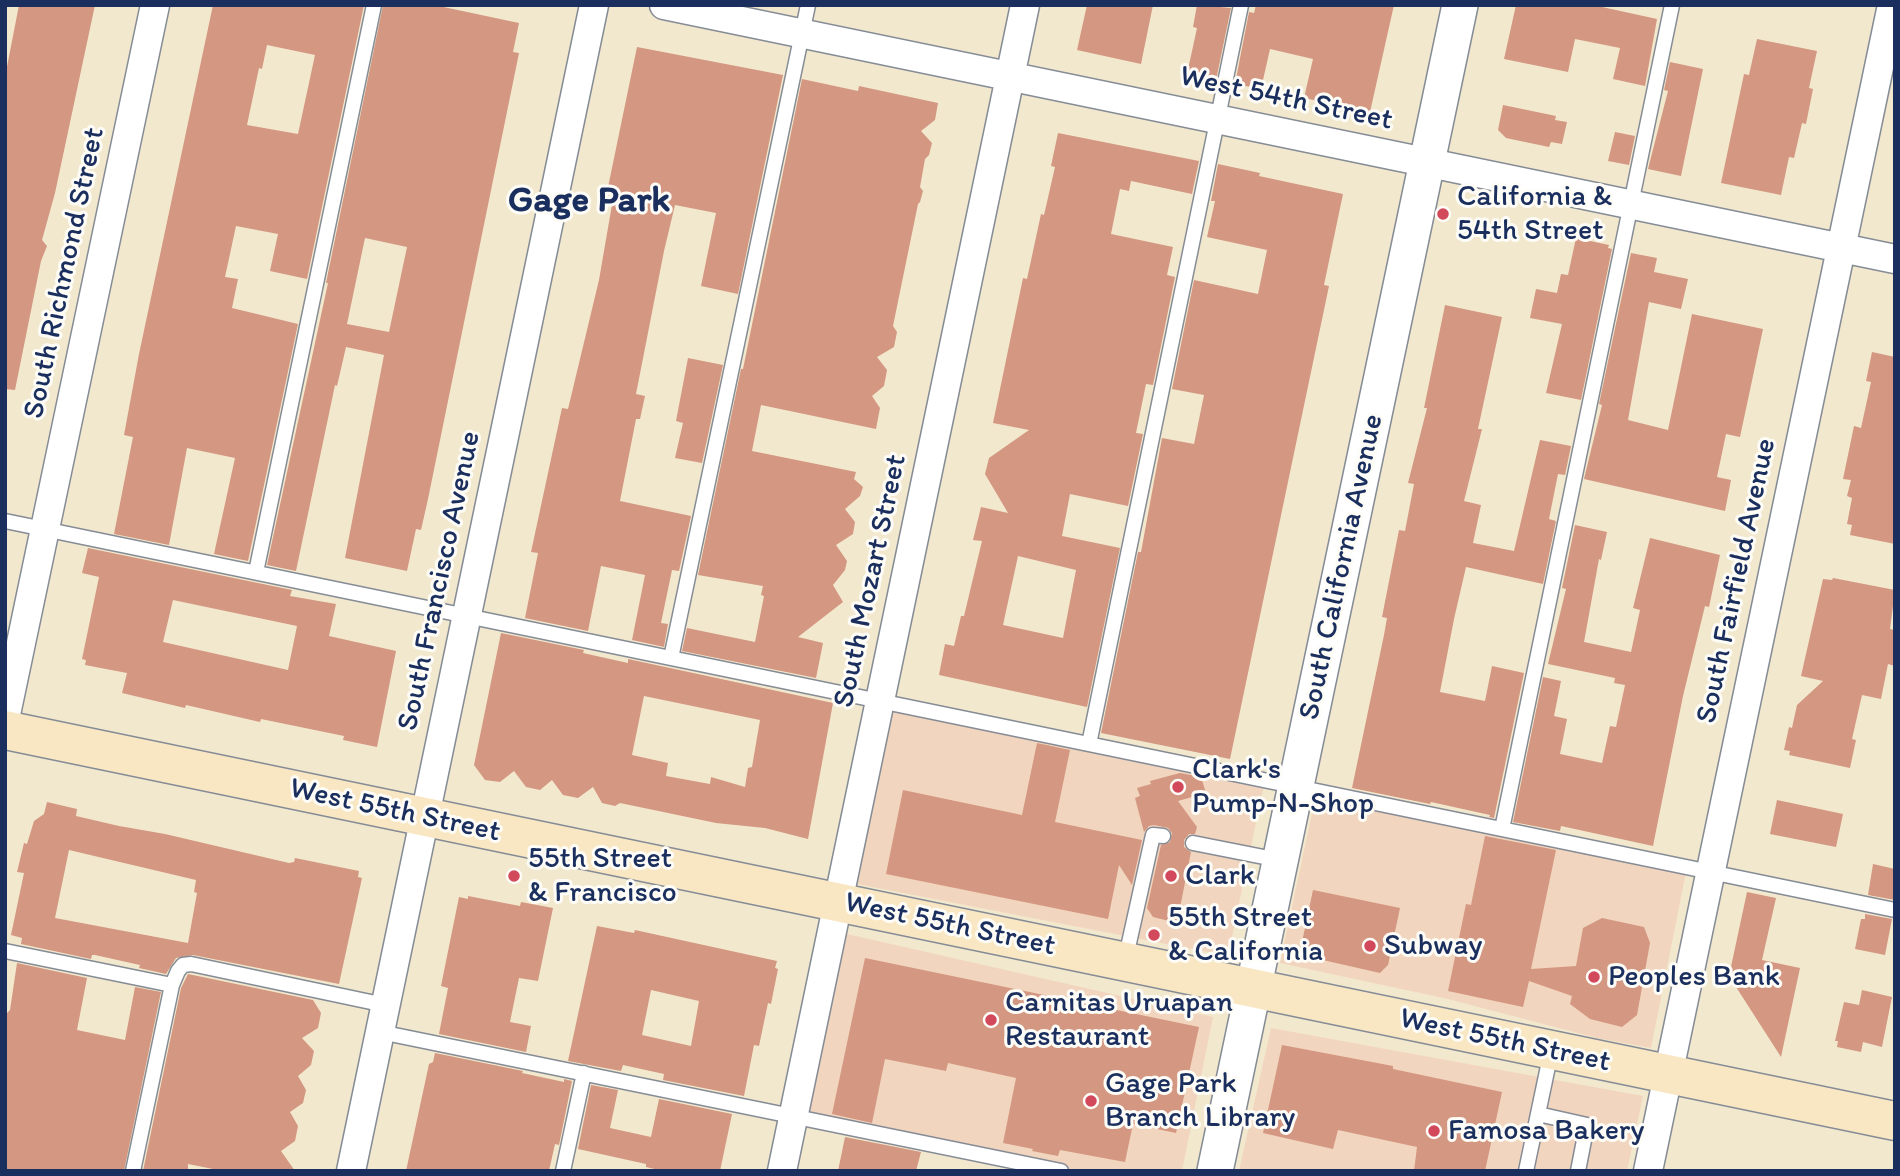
<!DOCTYPE html>
<html>
<head>
<meta charset="utf-8">
<style>
	body { margin:0 }
	#map { position:relative; width:1900px; height:1176px; overflow:hidden; background:#f2e8ce; font-family:Itim,sans-serif }
	canvas { display:block }
	.frame { position:absolute; inset:0; border:7px solid #1b2f5e; pointer-events:none }
</style>
</head>
<body>
<div id="map">
<canvas width="1900" height="1176"></canvas>
<div class="frame"></div>
</div>
<script>
const ctx = document.querySelector('canvas').getContext('2d');
ctx.lineJoin = 'round';
function fillPath(path, color) {
  ctx.fillStyle = color;
  ctx.fill(path, 'evenodd');
}
function toPath(rows) {
  const path = new Path2D();
  for (const r of rows) {
    path.moveTo(r[0], r[1]);
    for (let i = 2; i < r.length; i += 2) path.lineTo(r[i], r[i + 1]);
  }
  return path;
}
function trace(path, color, width, dash) {
  ctx.strokeStyle = color;
  ctx.lineWidth = width;
  ctx.lineCap = dash ? 'butt' : 'round';
  ctx.setLineDash(dash || []);
  ctx.stroke(path);
}
function label(font, color, halo, rows, align = 'center') {
  ctx.font = font + ' Itim,sans-serif';
  ctx.lineWidth = 6;
  ctx.setLineDash([]);
  ctx.textBaseline = 'middle';
  ctx.strokeStyle = halo;
  ctx.fillStyle = color;
  for (const [text, x, y, turn = 0] of rows) {
    ctx.save();
    ctx.translate(x, y);
    ctx.rotate((+turn || 0) * Math.PI / 180);
    ctx.textAlign = isNaN(turn) ? turn : align;
    if (halo) ctx.strokeText(text, 0, 0);
    ctx.fillText(text, 0, 0);
    ctx.restore();
  }
}
const built = toPath([
	[894,704,1265,780,1228,956,857,884],
	[1317,790,1687,867,1651,1048,1597,1038,1448,999,1280,963],
	[847,934,1213,1017,1182,1171,1064,1171,806,1119],
	[1271,1028,1643,1096,1627,1171,1239,1171]
]);
const building = toPath([
	[19,5,95,5,55,193,42,240,47,246,41,261,15,390,5,389,5,77],
	[213,5,364,5,307,279,270,271,278,234,236,226,225,277,238,279,232,308,298,324,248,561,214,554,235,458,187,448,169,545,114,534,133,437,124,435,139,354],
	[267,45,315,55,298,134,247,125,259,68,262,69],
	[383,5,434,5,519,23,513,52,519,53,428,499,421,530,416,529,407,571,345,558,384,355,346,347,337,386,335,385,296,571,267,565,328,283,326,283],
	[365,238,407,247,389,332,347,324],
	[1087,5,1153,5,1141,64,1077,50],
	[1197,5,1231,8,1216,80,1187,74,1197,28,1193,27],
	[1256,5,1394,5,1370,112,1304,98,1313,59,1270,49,1261,89,1235,84,1249,12,1254,13],
	[1516,5,1593,5,1657,19,1645,86,1613,79,1620,48,1575,39,1568,72,1504,59],
	[1757,39,1817,51,1809,88,1813,89,1806,124,1802,123,1794,158,1789,157,1781,195,1721,183,1744,74,1749,75],
	[637,47,783,75,738,294,701,286,716,213,675,205,664,251,636,394,645,396,640,419,636,419,620,501,691,516,679,571,672,570,661,623,668,624,664,647,632,640,645,575,601,566,588,631,525,618,538,553,531,552,562,408,568,409,599,280,614,193,607,192],
	[1670,62,1703,69,1681,176,1648,169,1668,91,1664,90],
	[802,79,858,91,859,86,938,103,935,120,921,131,932,143,929,155,925,159,920,187,923,191,920,202,918,204,893,326,897,332,894,347,877,357,887,370,884,386,872,396,880,408,876,429,761,405,752,451,856,472,854,479,863,487,860,496,845,509,855,522,853,534,836,545,847,561,845,570,833,585,843,602,798,637,823,643,816,678,682,651,687,628,755,642,764,596,761,595,763,586,698,575,741,369,743,369],
	[1503,105,1556,116,1555,120,1567,122,1562,144,1551,142,1549,147,1506,138,1498,130],
	[1615,132,1635,136,1629,165,1608,161],
	[1058,133,1199,161,1192,194,1131,181,1129,191,1120,189,1111,234,1173,247,1167,275,1175,277,1153,385,1146,384,1136,433,1143,434,1128,506,1070,494,1062,536,1120,548,1087,707,939,675,945,644,954,646,961,616,964,616,982,541,973,540,981,507,1008,513,985,474,989,458,1029,430,993,423,1023,278,1027,279,1041,214,1044,215,1055,167,1051,166],
	[1018,556,1076,570,1063,638,1003,625],
	[1218,164,1260,173,1259,176,1343,194,1324,285,1329,286,1230,759,1101,733,1138,552,1141,552,1162,438,1194,444,1204,395,1172,389,1194,280,1258,294,1267,250,1207,237,1215,201,1211,201],
	[1576,238,1609,245,1608,248,1612,249,1581,400,1546,393,1562,324,1530,318,1536,289,1557,293,1561,274,1568,275],
	[1631,253,1657,258,1654,272,1688,279,1681,309,1649,302,1628,420,1668,430,1692,314,1763,329,1740,437,1726,434,1717,477,1731,480,1725,511,1584,479,1602,405,1599,404],
	[1445,305,1502,317,1478,429,1482,429,1464,501,1481,505,1473,543,1514,551,1540,440,1571,446,1565,475,1558,474,1549,519,1556,521,1543,584,1466,567,1454,619,1440,692,1485,701,1492,666,1524,673,1494,818,1489,817,1490,815,1431,802,1430,804,1352,788,1384,635,1387,618,1382,617,1399,530,1405,531,1414,484,1408,483,1427,408,1424,408],
	[1872,352,1895,357,1895,544,1850,535,1852,525,1847,524,1852,498,1847,496,1851,480,1843,479,1854,426,1861,428,1871,382,1866,381],
	[688,358,723,365,702,463,675,458,683,423,676,421],
	[1575,525,1607,532,1601,560,1599,559,1584,642,1631,652,1640,610,1633,608,1650,538,1720,555,1709,607,1705,606,1683,696,1653,846,1561,826,1560,831,1513,822,1543,677,1561,681,1554,716,1567,719,1560,754,1602,763,1610,726,1616,727,1625,685,1614,683,1615,678,1548,664,1566,589,1562,588],
	[88,548,292,590,290,596,336,604,329,636,396,651,377,747,343,740,344,736,261,719,260,722,186,705,185,708,122,693,127,673,85,665,86,660,82,659,99,577,82,573],
	[173,600,297,626,288,670,163,642],
	[1833,578,1895,590,1890,629,1895,630,1895,666,1888,664,1881,699,1862,695,1852,739,1856,740,1850,768,1789,755,1790,751,1784,750,1789,727,1792,728,1797,705,1823,681,1801,676,1823,579,1832,580],
	[501,633,584,650,583,653,628,663,628,659,833,703,808,839,765,828,716,823,620,803,615,806,602,803,593,787,578,798,563,795,552,780,540,790,526,787,514,771,500,782,485,780,474,765],
	[644,696,760,720,752,767,748,768,745,787,711,777,710,784,666,776,668,763,632,755],
	[1037,743,1070,750,1055,822,1142,840,1132,885,1119,865,1108,919,886,874,903,790,1022,815],
	[1180,773,1201,777,1206,793,1178,801,1197,827,1195,834,1189,834,1184,840,1184,847,1191,852,1177,923,1153,917,1147,908,1161,845,1170,842,1172,833,1168,828,1154,825,1149,826,1144,832,1135,798,1140,796,1137,788,1151,784,1150,781],
	[1777,800,1843,814,1836,847,1770,834],
	[47,802,77,809,76,816,119,826,165,834,289,863,294,862,295,858,359,871,358,877,362,878,339,984,193,955,176,958,166,974,139,968,140,965,95,955,92,955,91,959,21,944,22,938,11,935,24,873,17,872,24,843,27,844,34,821,44,814],
	[69,850,196,880,194,892,197,893,188,943,55,918],
	[1485,836,1556,850,1531,969,1576,966,1583,928,1602,918,1644,927,1650,943,1637,1015,1622,1027,1590,1019,1570,1004,1572,996,1529,981,1523,1007,1448,991,1466,904,1471,905],
	[1873,864,1895,869,1895,900,1868,895],
	[1313,890,1400,908,1388,965,1380,973,1314,958,1302,942],
	[1747,892,1776,898,1762,960,1800,968,1781,1057,1729,976],
	[468,896,520,906,521,902,553,908,538,981,519,978,510,1022,531,1026,526,1052,439,1034,448,988,441,986,459,897,468,899],
	[1865,914,1892,919,1885,955,1855,949,1861,919,1865,919],
	[597,926,634,933,635,930,777,961,775,968,778,969,771,1004,768,1003,759,1046,754,1045,744,1096,663,1080,664,1074,623,1065,621,1071,568,1061],
	[651,990,699,1001,691,1046,642,1035],
	[865,958,1199,1027,1176,1133,1133,1124,1125,1162,1060,1150,1058,1156,1032,1151,1033,1149,1003,1143,1016,1078,948,1063,946,1071,885,1059,872,1123,832,1114],
	[17,963,87,978,77,1030,125,1040,135,987,161,992,124,1171,5,1171,5,1015,10,1010],
	[188,974,313,1000,321,1013,318,1028,302,1038,314,1051,311,1065,298,1076,306,1090,303,1103,290,1112,298,1126,295,1141,281,1151,295,1171,223,1171,188,1164,188,1171,143,1171,181,988],
	[1862,990,1892,997,1882,1047,1863,1042,1861,1052,1837,1047,1838,1041,1835,1041,1844,1002,1859,1005],
	[1282,1045,1393,1066,1393,1069,1502,1092,1485,1171,1414,1171,1417,1147,1338,1130,1333,1149,1263,1133],
	[435,1053,523,1071,522,1073,564,1082,564,1079,572,1081,559,1145,555,1144,549,1171,406,1171,429,1064,433,1062],
	[591,1085,618,1090,610,1128,651,1137,659,1099,732,1114,720,1171,663,1171,646,1167,646,1164,578,1149],
	[845,1137,921,1152,916,1171,838,1171]
]);
const service = toPath([
	[5,521,1895,910],
	[256,572,374,5],
	[671,658,808,5],
	[1089,744,1241,5],
	[1502,829,1672,5],
	[1193,843,1279,860],
	[5,951,172,985],
	[1125,961,1153,835,1163,836],
	[380,1032,1061,1171],
	[1538,1114,1587,1125,1578,1171],
	[133,1171,172,985,178,971,183,965,191,964,385,1005],
	[563,1171,584,1073],
	[1526,1171,1551,1052]
]);
const minor = toPath([
	[664,5,1895,259],
	[5,719,155,5],
	[351,1171,594,5],
	[782,1171,1025,5],
	[1648,1171,1892,5]
]);
const tertiary = toPath([
	[1215,1171,1460,5]
]);
const secondary = toPath([
	[5,730,1895,1121]
]);
const markers = [
	[1443,214,7,"#d1495b"],
	[1178,787,7,"#d1495b"],
	[514,876,7,"#d1495b"],
	[1171,876,7,"#d1495b"],
	[1154,935,7,"#d1495b"],
	[1370,946,7,"#d1495b"],
	[1594,977,7,"#d1495b"],
	[991,1020,7,"#d1495b"],
	[1091,1101,7,"#d1495b"],
	[1434,1131,7,"#d1495b"]
];
const streetNames = [
	["West 54th Street",1286,99,12],
	["South Richmond Street",65,273,-78],
	["South California Avenue",1342,567,-78],
	["South Francisco Avenue",440,581,-78],
	["South Mozart Street",871,581,-78],
	["South Fairfield Avenue",1737,581,-78],
	["West 55th Street",395,811,12],
	["West 55th Street",950,925,12],
	["West 55th Street",1505,1041,12]
];
const poiNames = [
	["California &",1457,197],
	["54th Street",1457,231],
	["Clark's",1192,770],
	["Pump-N-Shop",1192,804],
	["55th Street",528,859],
	["& Francisco",528,893],
	["Clark",1185,876],
	["55th Street",1168,918],
	["& California",1168,952],
	["Subway",1384,946],
	["Peoples Bank",1608,977],
	["Carnitas Uruapan",1005,1003],
	["Restaurant",1005,1037],
	["Gage Park",1105,1084],
	["Branch Library",1105,1118],
	["Famosa Bakery",1448,1131]
];
const districtNames = [
	["Gage Park",589,202]
];
fillPath(built, '#f2d5be');
fillPath(building, '#d49781');
trace(service, '#868c96', 17);
trace(minor, '#868c96', 31);
trace(tertiary, '#868c96', 38);
trace(secondary, '#868c96', 41);
trace(service, '#fff', 14);
trace(minor, '#fff', 28);
trace(tertiary, '#fff', 35);
trace(secondary, '#f9e7c3', 38);
for (const [x, y, r, color] of markers) {
  const dot = new Path2D();
  dot.arc(x, y, r, 0, 2 * Math.PI);
  ctx.fillStyle = color;
  ctx.fill(dot);
  trace(dot, '#fdfcf7', 2.5);
}
label('30px', '#1b2f5e', '#fdfcf7', streetNames);
label('30px', '#1b2f5e', '#fdfcf7', poiNames, 'left');
label('bold 37px', '#1b2f5e', '#fdfcf7', districtNames);
</script>
</body>
</html>
